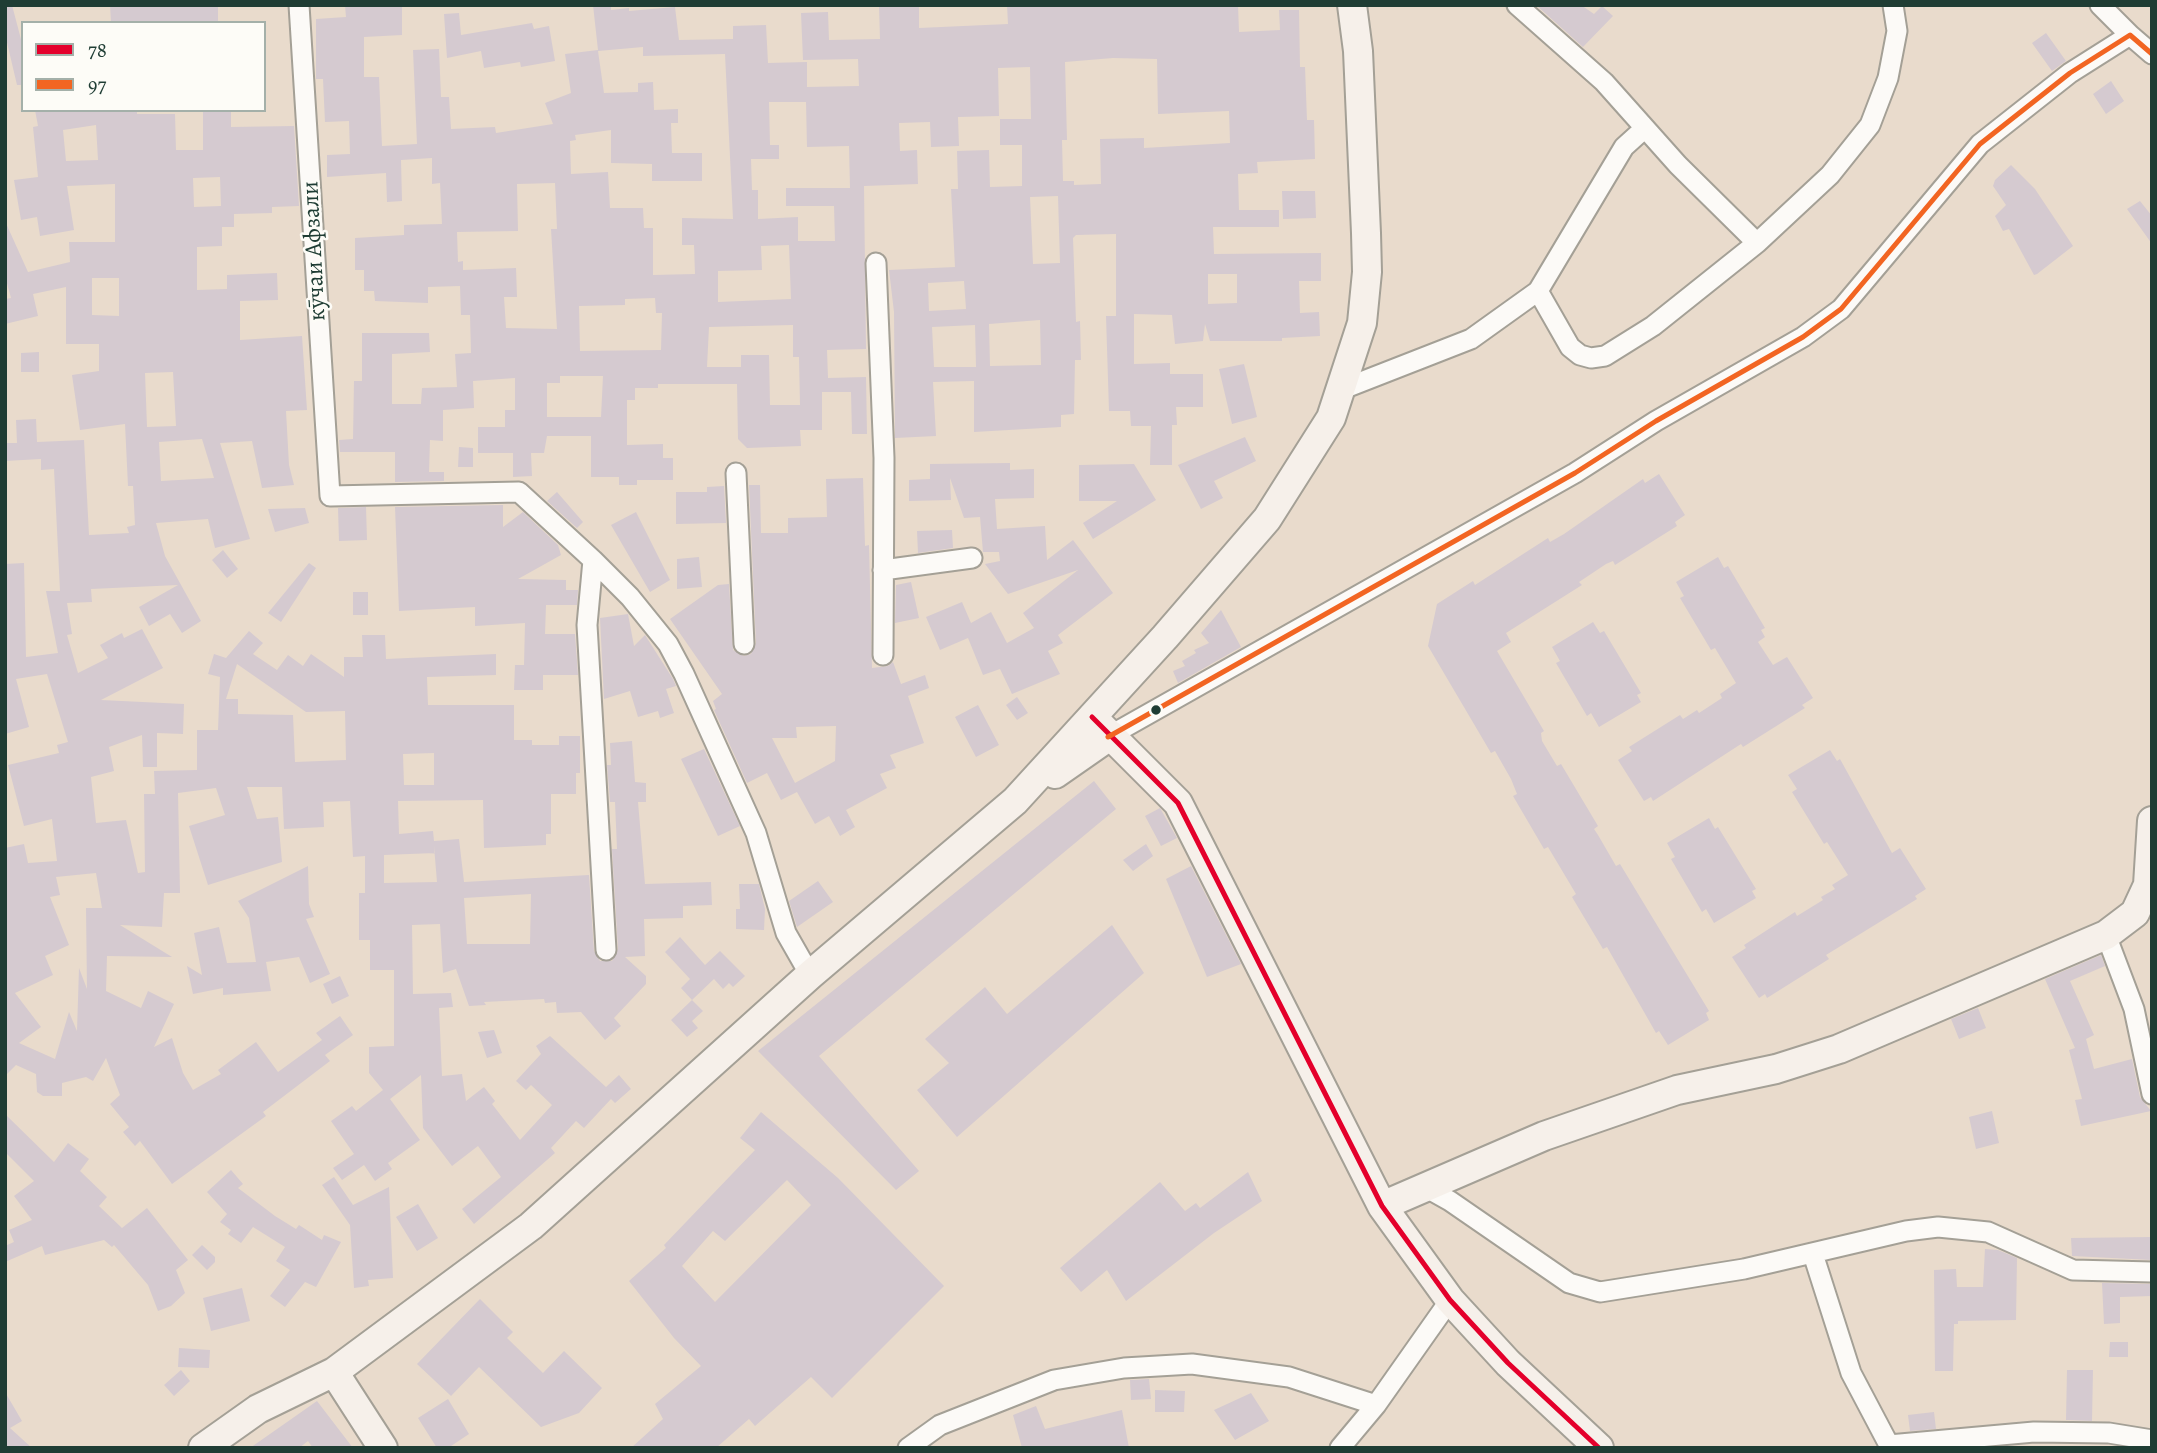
<!DOCTYPE html>
<html>
<head>
<meta charset="utf-8">
<style>
	body { margin:0 }
	#map { position:relative; width:2157px; height:1453px; overflow:hidden; background:#e9dbcc; font-family:Alegreya,serif }
	canvas { display:block }
	.frame { position:absolute; inset:0; border:7px solid #1f3d34; pointer-events:none }
	.legend { position:absolute; left:21px; top:21px; width:245px; height:91px; box-sizing:border-box; background:#fdfcf7; border:2px solid #a4b0a9; margin:0; padding:9px 12px; list-style:none; font-size:21px; color:#1f3d34 }
	.legend li { display:flex; align-items:center; gap:14px; height:35px }
	.legend b { width:35px; border:2px solid #a4b0a9 }
</style>
</head>
<body>
<div id="map">
<canvas width="2157" height="1453"></canvas>
<div class="frame"></div>
<ul class="legend">
<li><b style="height:9px;background:#e4002b"></b>78</li>
<li><b style="height:9px;background:#f26522"></b>97</li>
</ul>
</div>
<script>
const ctx = document.querySelector('canvas').getContext('2d');
ctx.lineJoin = 'round';
function fillPath(path, color) {
  ctx.fillStyle = color;
  ctx.fill(path, 'evenodd');
}
function toPath(rows) {
  const path = new Path2D();
  for (const r of rows) {
    path.moveTo(r[0], r[1]);
    for (let i = 2; i < r.length; i += 2) path.lineTo(r[i], r[i + 1]);
  }
  return path;
}
function trace(path, color, width, dash) {
  ctx.strokeStyle = color;
  ctx.lineWidth = width;
  ctx.lineCap = dash ? 'butt' : 'round';
  ctx.setLineDash(dash || []);
  ctx.stroke(path);
}
function label(font, color, halo, rows, align = 'center') {
  ctx.font = font + ' Alegreya,serif';
  ctx.lineWidth = 5;
  ctx.setLineDash([]);
  ctx.textBaseline = 'middle';
  ctx.strokeStyle = halo;
  ctx.fillStyle = color;
  for (const [text, x, y, turn = 0] of rows) {
    ctx.save();
    ctx.translate(x, y);
    ctx.rotate((+turn || 0) * Math.PI / 180);
    ctx.textAlign = isNaN(turn) ? turn : align;
    if (halo) ctx.strokeText(text, 0, 0);
    ctx.fillText(text, 0, 0);
    ctx.restore();
  }
}
const building = toPath([
	[5,5,12,5,23,47,23,85,17,85,5,34],
	[110,5,218,5,218,23,111,23],
	[345,5,402,5,402,35,364,37,364,77,379,77,382,146,417,144,413,50,439,49,441,97,449,97,451,129,495,127,496,133,553,124,545,103,571,93,565,54,598,50,593,5,611,5,611,10,629,8,629,11,675,7,679,40,733,39,733,26,766,25,768,63,807,62,807,87,859,86,858,59,803,60,801,13,828,12,829,40,880,39,879,5,919,5,919,28,1008,24,1007,5,1238,5,1239,32,1280,30,1279,10,1299,10,1300,67,1305,67,1307,120,1314,120,1315,159,1257,162,1258,173,1238,174,1239,210,1279,210,1279,227,1213,227,1214,254,1321,253,1321,281,1299,281,1300,313,1319,312,1320,336,1282,338,1282,341,1210,341,1205,324,1203,341,1175,344,1172,315,1134,314,1134,364,1170,363,1170,374,1203,374,1203,407,1176,407,1177,425,1172,425,1172,465,1150,465,1151,426,1131,426,1130,411,1109,411,1106,316,1116,316,1116,234,1076,235,1073,238,1076,322,1080,321,1081,360,1075,360,1074,414,1061,415,1061,427,974,432,974,381,933,382,936,436,895,438,894,312,889,270,955,267,951,189,958,189,957,151,989,150,990,187,1022,186,1022,145,1000,145,1000,119,1031,119,1030,67,998,68,999,116,958,117,959,146,931,147,930,122,899,123,900,151,917,150,918,184,864,186,866,349,827,350,828,378,866,377,867,434,852,434,851,392,822,392,822,430,800,430,801,446,747,448,738,439,737,384,658,384,658,388,635,388,635,400,627,400,627,445,663,444,663,458,673,458,673,480,637,480,637,485,619,485,619,477,591,477,591,436,547,436,544,453,531,453,532,476,513,477,513,453,478,453,478,427,505,427,505,410,515,410,515,378,473,381,474,408,443,410,443,441,430,440,429,472,444,472,444,481,395,482,395,452,340,452,339,440,353,439,354,381,362,381,362,333,429,333,430,352,392,354,392,404,421,404,422,388,457,387,455,354,471,353,470,315,461,315,460,286,428,287,428,303,375,301,374,291,364,291,364,270,355,270,355,238,404,235,404,225,442,224,440,183,432,184,432,158,401,160,402,201,387,202,386,173,327,177,327,155,350,154,349,121,325,122,323,79,316,79,316,19,346,17],
	[643,47,643,56,725,54,733,219,682,218,682,245,694,245,695,274,653,275,653,228,644,228,643,208,610,208,608,172,571,174,570,141,576,140,575,135,611,130,611,163,652,164,652,181,702,181,702,153,672,153,671,123,678,123,678,109,654,110,653,82,638,83,638,92,604,93,598,51],
	[1113,58,1157,59,1158,114,1229,111,1230,143,1144,148,1144,138,1100,139,1101,184,1074,185,1074,181,1063,181,1062,140,1067,140,1065,62],
	[769,102,806,102,807,147,849,146,850,188,786,188,786,206,834,206,835,241,798,241,798,217,758,219,758,190,752,190,751,159,779,159,779,145,770,145],
	[555,183,557,229,551,229,557,329,506,328,504,297,517,297,516,268,463,270,463,261,458,262,457,232,518,231,517,184],
	[1058,196,1060,263,1033,264,1030,197],
	[789,245,791,299,718,302,718,271,762,270,761,246],
	[1208,274,1237,274,1237,303,1208,304],
	[964,281,966,309,929,311,928,283],
	[655,298,656,313,662,313,661,350,580,351,579,306,625,305,625,299],
	[1040,320,1041,365,990,366,989,324],
	[793,325,793,357,799,357,800,405,770,405,769,355,741,355,741,367,707,367,709,327],
	[975,325,976,367,934,367,932,327],
	[560,376,603,376,601,417,547,417,547,383,560,383],
	[1536,5,1581,5,1594,14,1602,6,1613,16,1583,47],
	[459,13,461,35,532,23,534,29,549,26,555,61,521,67,520,62,484,68,481,51,447,58,444,14],
	[2046,33,2066,61,2052,71,2032,43],
	[2111,81,2124,101,2106,114,2093,94],
	[35,110,137,110,137,114,175,114,176,150,203,150,203,110,231,110,231,127,294,126,299,206,272,207,272,213,234,214,234,227,222,227,222,246,197,247,197,290,227,289,227,275,277,273,278,300,240,301,240,340,302,336,307,410,286,411,289,465,294,485,262,488,252,441,220,443,250,539,215,548,208,519,156,523,165,556,201,621,182,633,170,614,149,626,139,607,178,585,91,589,92,602,67,603,72,634,67,635,78,673,108,658,100,645,122,633,124,638,142,629,163,668,101,700,184,704,183,734,157,733,157,767,143,767,142,735,109,747,114,771,91,777,96,823,126,820,138,873,145,872,144,794,155,794,154,771,197,770,197,730,218,730,220,677,208,674,214,654,226,658,249,631,263,643,253,654,277,670,288,655,303,666,311,654,344,677,344,657,363,657,362,635,385,635,386,659,496,654,496,675,427,677,428,705,514,705,514,740,532,740,532,745,559,745,559,736,580,736,580,773,576,773,576,794,551,794,551,834,546,834,546,845,484,848,483,800,398,801,399,834,433,831,434,841,459,839,464,882,589,875,594,951,600,961,612,961,618,949,612,849,617,849,615,802,610,802,607,765,611,765,610,743,632,741,635,782,646,783,646,802,638,802,645,884,711,882,712,905,683,906,683,918,644,919,645,956,625,957,646,976,646,984,614,1018,621,1026,605,1040,581,1012,557,1013,556,1002,545,1003,544,999,484,1002,486,1005,469,1006,456,969,443,973,440,924,412,925,413,994,451,993,453,1007,439,1008,442,1076,462,1074,466,1101,484,1087,495,1101,492,1104,520,1140,552,1105,531,1085,526,1090,516,1081,541,1054,536,1046,550,1036,606,1087,619,1075,631,1089,615,1103,611,1099,584,1128,576,1121,551,1148,555,1153,474,1224,462,1209,501,1177,478,1146,452,1166,423,1128,421,1075,390,1099,420,1140,388,1163,392,1169,375,1181,364,1165,342,1180,333,1168,354,1154,331,1121,352,1106,356,1111,383,1090,369,1073,369,1047,394,1046,394,970,370,970,370,940,359,940,359,893,365,893,365,856,353,857,350,801,323,802,324,827,284,829,282,787,247,787,257,819,278,817,282,862,208,885,189,826,225,815,216,788,178,793,180,893,164,893,162,927,120,925,172,957,107,956,106,991,141,1008,148,991,174,1004,154,1047,172,1038,183,1073,193,1090,221,1074,218,1070,256,1042,278,1072,322,1040,316,1033,340,1016,353,1035,325,1055,330,1061,263,1112,266,1116,172,1184,140,1141,135,1146,123,1132,129,1127,110,1104,120,1095,106,1058,93,1081,86,1077,62,1083,62,1096,43,1096,37,1092,36,1074,16,1065,5,1076,5,848,24,844,28,863,57,861,52,819,24,826,8,765,59,753,57,745,68,742,47,674,16,679,29,727,5,734,5,564,24,563,26,657,58,653,46,591,60,591,54,469,41,470,41,459,5,461,5,443,17,443,16,420,36,419,37,442,84,440,89,535,129,533,127,527,135,525,133,486,128,486,125,424,80,430,72,375,99,371,99,344,66,344,66,287,33,294,38,316,5,324,5,299,11,298,5,276,5,221,28,272,70,262,69,242,115,242,115,184,67,186,74,230,40,236,37,217,21,220,14,180,38,177,33,127,38,126],
	[96,125,98,160,66,161,63,130],
	[220,177,221,206,194,207,193,178],
	[92,278,119,278,119,316,92,315],
	[173,372,176,426,147,427,145,373],
	[202,439,214,478,161,481,159,442],
	[237,664,306,712,345,711,346,760,295,762,293,715,238,714,238,699,226,699],
	[434,753,434,785,404,785,403,754],
	[434,846,437,882,384,883,384,855,435,853],
	[96,873,102,908,86,908,87,989,79,968,77,1031,69,1012,55,1059,19,1043,41,1027,15,993,53,975,45,956,69,945,50,897,60,895,56,877],
	[531,894,530,944,467,944,464,898],
	[2011,165,2035,189,2073,246,2037,274,2034,275,2009,229,2003,231,1995,216,2006,205,1993,186,1995,180],
	[1282,191,1315,191,1316,218,1283,219],
	[2140,201,2152,216,2152,244,2127,209],
	[39,352,39,372,21,372,21,353],
	[1244,364,1257,417,1232,424,1219,369],
	[1245,437,1256,461,1214,481,1223,498,1201,509,1178,465],
	[459,447,473,448,473,467,458,467],
	[1010,463,1010,470,1034,469,1034,498,995,499,997,529,1045,526,1047,560,1073,540,1113,593,1058,635,1063,643,1048,651,1060,674,1012,694,1000,669,983,675,968,638,940,650,926,617,962,602,971,623,991,612,1007,643,1034,628,1023,613,1078,570,1008,594,985,564,1000,561,999,552,983,552,980,517,964,518,950,478,951,500,909,501,909,480,930,479,930,464],
	[1134,464,1156,500,1093,539,1083,523,1117,501,1079,501,1079,465],
	[1659,474,1685,515,1675,522,1677,526,1615,565,1613,561,1606,564,1579,582,1582,585,1506,633,1511,642,1497,651,1544,731,1541,733,1542,741,1557,766,1561,764,1598,826,1594,829,1598,835,1616,866,1620,864,1709,1011,1706,1013,1709,1020,1668,1045,1659,1031,1656,1033,1607,947,1603,949,1572,897,1576,894,1548,847,1544,849,1513,796,1517,794,1511,779,1495,751,1491,753,1428,646,1437,604,1473,581,1475,585,1548,538,1550,542,1564,534,1643,479,1645,483],
	[863,478,865,546,869,545,872,668,888,666,893,662,901,684,925,675,929,688,908,696,924,743,890,755,896,768,880,774,887,788,846,810,855,827,840,836,829,816,815,824,797,792,781,800,767,773,747,783,714,710,716,709,713,701,722,694,670,619,718,585,729,584,733,650,744,656,751,654,756,643,749,485,760,485,761,533,788,533,788,518,827,517,826,479],
	[836,726,835,761,795,783,772,738,797,738,796,727],
	[724,486,726,523,676,524,676,492,707,492,707,487],
	[557,492,583,522,577,528,547,501],
	[503,505,503,527,523,512,558,545,561,555,518,579,566,580,566,590,578,590,577,605,546,605,545,634,575,634,578,675,543,675,543,690,514,690,515,665,524,665,525,623,475,626,475,607,399,611,395,507],
	[366,507,367,540,339,541,338,508],
	[305,508,309,523,275,532,268,509],
	[636,512,670,580,650,592,611,525],
	[952,530,953,548,918,553,917,531],
	[223,550,238,569,227,578,212,560],
	[699,557,702,587,677,589,677,559],
	[1718,557,1724,568,1728,566,1765,628,1761,630,1765,637,1758,642,1773,665,1787,657,1813,698,1802,705,1805,708,1743,747,1741,744,1653,801,1651,797,1644,801,1618,760,1632,751,1629,747,1680,715,1683,719,1697,710,1699,713,1722,698,1720,694,1736,683,1715,648,1711,650,1680,598,1684,596,1676,582],
	[309,563,316,568,281,622,268,613],
	[911,582,919,618,895,623,896,585],
	[353,592,368,592,368,615,353,615],
	[1221,610,1241,647,1178,683,1173,671,1185,666,1182,661,1196,653,1194,650,1209,643,1201,633],
	[628,614,634,646,645,635,673,679,676,686,666,689,674,713,660,718,658,711,638,717,630,691,604,699,600,618],
	[1593,622,1600,633,1604,631,1641,693,1637,695,1641,702,1599,727,1591,713,1587,716,1556,663,1560,661,1552,647],
	[1017,697,1028,713,1017,720,1006,705],
	[978,705,999,745,976,757,955,717],
	[704,749,740,826,718,836,681,759],
	[1830,750,1837,761,1840,759,1892,853,1900,848,1926,889,1915,896,1917,899,1826,955,1829,959,1767,998,1765,994,1759,998,1732,957,1746,948,1744,945,1795,912,1797,916,1823,900,1821,897,1835,889,1832,885,1848,875,1827,842,1824,844,1792,792,1797,789,1788,775],
	[1094,781,1116,809,819,1056,919,1171,896,1190,758,1051],
	[1160,808,1177,838,1161,846,1145,816],
	[1709,818,1715,829,1718,827,1756,889,1752,891,1756,898,1714,923,1706,909,1702,912,1671,859,1675,857,1667,843],
	[1146,844,1153,856,1133,871,1123,860],
	[308,866,309,904,314,917,306,919,330,974,310,983,299,957,266,962,271,991,223,995,223,988,193,994,187,966,202,975,194,933,219,927,227,963,256,962,249,918,238,901],
	[1191,866,1241,964,1207,977,1166,879],
	[818,881,833,902,797,927,789,901],
	[739,884,759,884,765,909,764,930,736,929,736,909,740,909],
	[1112,925,1144,973,957,1137,917,1090,949,1063,925,1039,985,987,1007,1014],
	[680,937,705,965,720,951,745,976,733,987,729,983,723,989,714,979,692,1000,681,988,690,979,665,952],
	[2101,955,2105,966,2070,981,2094,1035,2086,1039,2094,1069,2132,1059,2140,1097,2151,1111,2081,1126,2075,1100,2082,1099,2069,1050,2075,1048,2045,979],
	[340,976,349,996,332,1004,323,984],
	[692,1000,703,1011,692,1021,698,1028,687,1037,671,1020],
	[1978,1008,1986,1028,1959,1039,1951,1019],
	[494,1030,502,1053,487,1058,478,1032],
	[1992,1111,1999,1143,1976,1149,1969,1117],
	[761,1112,838,1178,944,1286,832,1398,811,1377,755,1426,749,1419,716,1448,631,1448,663,1419,655,1404,701,1366,674,1338,629,1281,666,1248,664,1245,755,1150,740,1138],
	[787,1180,811,1205,715,1302,682,1266,713,1231,725,1241],
	[5,1114,54,1162,68,1143,89,1159,80,1171,107,1197,99,1206,122,1228,147,1208,188,1260,176,1270,185,1293,171,1306,158,1311,148,1285,114,1245,112,1247,104,1240,45,1255,42,1246,5,1262,5,1246,14,1242,9,1230,32,1220,14,1196,34,1181,5,1152],
	[231,1170,243,1184,238,1188,275,1216,296,1229,299,1225,322,1240,324,1235,341,1242,316,1287,305,1282,285,1307,270,1296,290,1270,276,1261,285,1247,253,1227,241,1243,228,1234,231,1230,220,1222,227,1214,207,1192],
	[1248,1172,1262,1201,1214,1233,1126,1301,1107,1270,1081,1292,1060,1268,1160,1182,1185,1211,1196,1203,1200,1208],
	[334,1177,353,1205,389,1187,393,1278,368,1280,369,1286,354,1288,350,1225,322,1185],
	[418,1204,438,1238,417,1251,396,1217],
	[2152,1237,2152,1260,2072,1256,2071,1238],
	[202,1245,215,1257,215,1262,207,1270,192,1255],
	[1985,1249,1998,1250,2017,1258,2016,1320,1958,1321,1958,1324,1954,1324,1953,1371,1935,1371,1934,1270,1956,1269,1957,1287,1983,1287],
	[2102,1283,2152,1284,2152,1296,2120,1297,2120,1323,2104,1324],
	[242,1288,250,1321,211,1331,203,1298],
	[480,1299,513,1332,507,1338,543,1373,564,1351,602,1388,579,1413,541,1427,479,1367,451,1396,417,1364],
	[2110,1342,2128,1342,2128,1357,2109,1357],
	[179,1348,210,1350,209,1368,178,1367],
	[181,1370,190,1381,174,1396,164,1385],
	[2067,1370,2093,1370,2092,1421,2066,1420],
	[1149,1379,1151,1399,1131,1400,1130,1380],
	[1155,1390,1185,1391,1184,1412,1155,1412],
	[5,1392,22,1421,10,1428,32,1448,5,1448],
	[1251,1393,1269,1421,1235,1440,1214,1410],
	[448,1399,469,1434,448,1448,437,1448,418,1418],
	[317,1401,353,1448,313,1448,308,1441,299,1448,250,1448],
	[1036,1406,1045,1429,1122,1410,1129,1448,1022,1448,1013,1415],
	[1934,1412,1936,1429,1910,1431,1908,1415]
]);
const street = toPath([
	[299,5,330,496,519,492,593,560,630,597,668,644,684,674,756,833,786,933,810,975],
	[1517,5,1604,82,1678,165,1757,243],
	[2100,5,2130,35],
	[876,263,884,458,883,655],
	[1538,291,1624,147,1645,128],
	[1343,389,1471,339,1538,291,1570,347,1580,355,1591,358,1605,356,1653,326,1757,243,1830,175,1870,125,1888,78,1897,31,1893,5],
	[736,473,744,644],
	[593,560,587,625,606,950],
	[883,570,972,558],
	[1111,735,1575,473,1656,421,1803,337,1841,309,1980,144,2070,73,2130,35,2152,54],
	[2106,935,2134,1009,2152,1094],
	[1425,1187,1450,1201,1569,1283,1600,1292,1744,1269,1906,1231,1938,1227,1988,1232,2073,1270,2152,1272],
	[1813,1254,1851,1373,1889,1445,2034,1432,2109,1433,2152,1440],
	[1376,1405,1450,1300],
	[908,1448,940,1425,1054,1380,1124,1368,1192,1364,1289,1377,1376,1405,1340,1448]
]);
const secondary = toPath([
	[1092,717,1178,803,1382,1206,1450,1300,1508,1363,1599,1448],
	[1055,774,1111,735],
	[1382,1206,1544,1136,1677,1090,1776,1069,1839,1049,2106,935,2135,913,2148,885,2152,821],
	[334,1372,383,1448],
	[203,1448,258,1409,334,1372,531,1226,810,975,1015,801,1165,637,1267,519,1331,418,1362,323,1367,272,1366,233,1358,51,1352,5]
]);
const bus1 = toPath([
	[1092,717,1178,803,1382,1206,1450,1300,1508,1363,1599,1448]
]);
const bus2 = toPath([
	[1108,737,1575,473,1656,421,1803,337,1841,309,1980,144,2070,73,2130,35,2152,54]
]);
const markers = [
	[1156,710,6,"#1f3d34"]
];
const streetNames = [
	["кӯчаи Афзали",315,251,-93]
];
fillPath(building, '#d5cad0');
trace(street, '#a4a096', 23);
trace(secondary, '#a4a096', 32);
trace(street, '#fcfaf7', 19);
trace(secondary, '#f6f0ea', 28);
trace(bus1, '#e4002b', 5);
trace(bus2, '#f26522', 5);
for (const [x, y, r, color] of markers) {
  const dot = new Path2D();
  dot.arc(x, y, r, 0, 2 * Math.PI);
  ctx.fillStyle = color;
  ctx.fill(dot);
  trace(dot, '#fdfcf7', 2.5);
}
label('24px', '#1f3d34', '#fdfcf7', streetNames);
</script>
</body>
</html>
